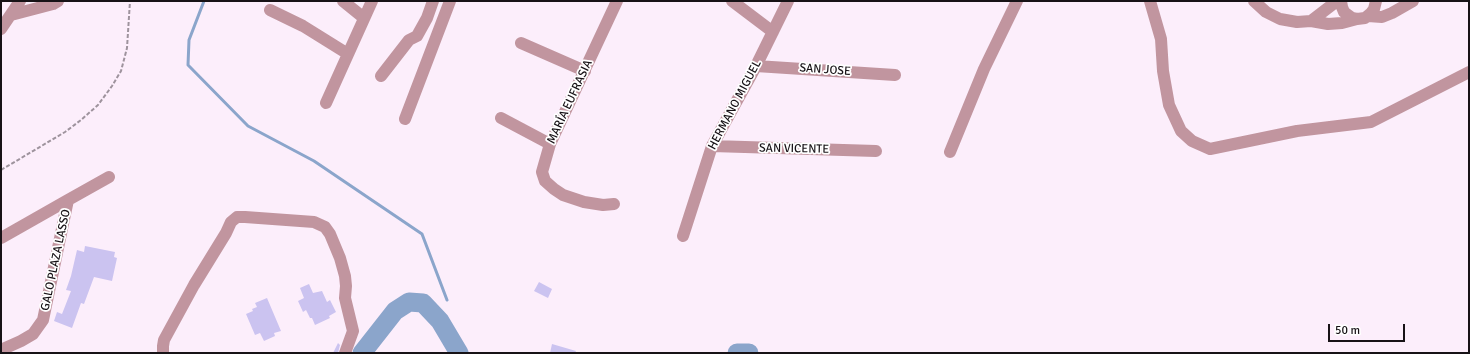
<!DOCTYPE html>
<html>
<head>
<meta charset="utf-8">
<style>
	body { margin:0 }
	#map { position:relative; width:1470px; height:354px; overflow:hidden; background:#fceefb; font-family:Signika,sans-serif }
	canvas { display:block }
	.frame { position:absolute; inset:0; border:2px solid #171216; pointer-events:none }
	.scale { position:absolute; left:1328px; top:324px; width:77px; height:18px; box-sizing:border-box; border:2px solid #171216; border-top:0; padding-left:5px; font-size:12px; line-height:14px; white-space:nowrap; color:#171216; -webkit-text-stroke:3px #fff; paint-order:stroke }
</style>
</head>
<body>
<div id="map">
<canvas width="1470" height="354"></canvas>
<div class="frame"></div>
<div class="scale">50 m</div>
</div>
<script>
const ctx = document.querySelector('canvas').getContext('2d');
ctx.lineJoin = 'round';
function toPath(rows) {
  const path = new Path2D();
  for (const r of rows) {
    path.moveTo(r[0], r[1]);
    for (let i = 2; i < r.length; i += 2) path.lineTo(r[i], r[i + 1]);
  }
  return path;
}
function trace(path, color, width, dash) {
  ctx.strokeStyle = color;
  ctx.lineWidth = width;
  ctx.lineCap = dash ? 'butt' : 'round';
  ctx.setLineDash(dash || []);
  ctx.stroke(path);
}
function fillPath(path, color) {
  ctx.fillStyle = color;
  ctx.fill(path, 'evenodd');
}
function label(font, color, halo, rows, align = 'center') {
  ctx.font = font + ' Signika,sans-serif';
  ctx.lineWidth = 3.5;
  ctx.setLineDash([]);
  ctx.textBaseline = 'middle';
  ctx.strokeStyle = halo;
  ctx.fillStyle = color;
  for (const [text, x, y, turn = 0] of rows) {
    ctx.save();
    ctx.translate(x, y);
    ctx.rotate((+turn || 0) * Math.PI / 180);
    ctx.textAlign = isNaN(turn) ? turn : align;
    if (halo) ctx.strokeText(text, 0, 0);
    ctx.fillText(text, 0, 0);
    ctx.restore();
  }
}
const stream = toPath([
	[204,1,189,40,188,65,248,126,314,161,422,234,447,300]
]);
const river = toPath([
	[362,353,395,311,409,302,423,303,440,321,459,353],
	[737,353,749,353]
]);
const building = toPath([
	[85,246,115,252,114,257,117,258,112,281,94,277,84,304,81,303,72,328,54,321,57,312,62,314,71,291,66,290,71,276,77,250,84,252],
	[539,282,552,289,548,298,534,291],
	[309,284,313,293,322,291,327,302,330,300,336,312,329,316,330,318,315,325,312,318,310,318,306,310,303,312,298,301,304,298,300,288],
	[267,298,281,331,274,333,275,336,264,341,260,333,255,335,246,314,253,311,252,309,257,307,255,303],
	[338,343,340,345,338,353,333,353],
	[552,344,576,351,575,353,550,353]
]);
const path = toPath([
	[1,170,65,132,81,120,98,105,112,86,121,71,127,48,130,1]
]);
const minor = toPath([
	[343,1,364,18],
	[732,1,773,32],
	[1150,1,1161,39,1163,71,1169,105,1181,131,1192,141,1210,149,1297,131,1371,122,1469,72],
	[1254,1,1266,12,1280,19,1297,22,1311,21,1328,24,1342,23,1357,19],
	[1341,1,1342,7,1344,12,1352,18,1357,19,1365,18,1371,13,1374,9,1376,1],
	[270,10,303,26,348,54],
	[11,15,53,4,58,1],
	[1368,16,1382,17,1392,13,1413,1],
	[1311,21,1337,1],
	[1,29,20,1],
	[521,43,585,71],
	[756,66,895,75],
	[381,76,409,40,417,36,427,18,433,1],
	[326,103,372,1],
	[501,118,550,144],
	[405,119,450,1],
	[712,146,876,151],
	[950,152,984,69,1017,1],
	[68,200,109,177],
	[614,204,603,205,584,202,563,195,554,189,545,181,542,172,550,144,617,1],
	[683,236,712,146,756,66,788,1],
	[1,238,68,200,43,320,33,334,21,341,1,350],
	[163,353,163,346,164,340,194,285,226,233,231,222,237,217,245,217,314,222,325,227,330,234,340,258,345,276,346,286,345,298,353,331,345,353]
]);
const streetNames = [
	["SAN JOSE",825,70,4],
	["MARÍA EUFRASIA",570,102,-65],
	["HERMANO MIGUEL",735,105,-62],
	["SAN VICENTE",794,149,1],
	["GALO PLAZA LASSO",56,260,-78]
];
trace(stream, '#8ba5cb', 3);
trace(river, '#8ba5cb', 19);
fillPath(building, '#cbc3f0');
trace(path, '#9e939d', 2, [4, 2]);
trace(minor, '#c1959f', 12);
label('12px', '#171216', '#fff', streetNames);
</script>
</body>
</html>
